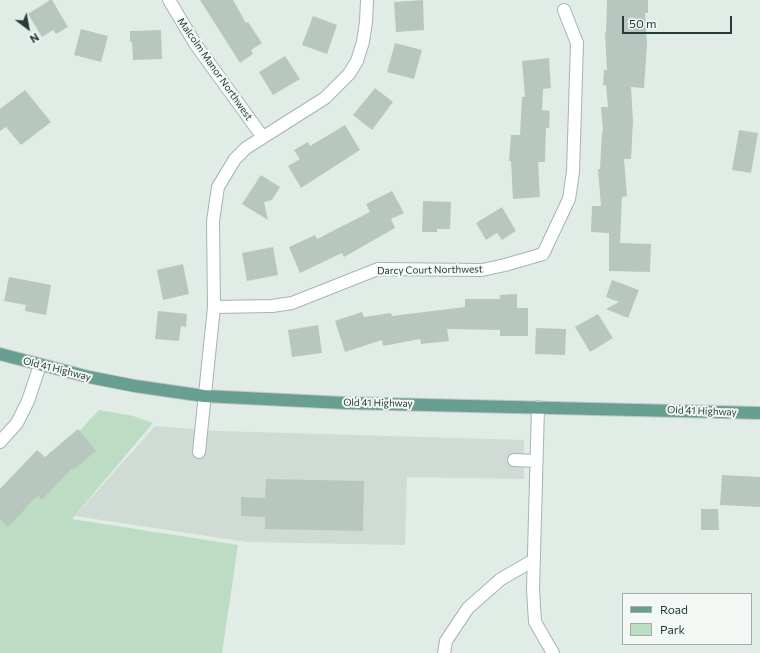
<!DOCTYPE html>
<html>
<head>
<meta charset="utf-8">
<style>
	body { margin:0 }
	#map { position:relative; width:760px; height:653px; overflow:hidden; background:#e2ece7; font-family:Commissioner,sans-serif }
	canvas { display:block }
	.legend { position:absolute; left:622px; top:593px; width:130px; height:52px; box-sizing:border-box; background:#f3f8f5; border:1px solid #a0ada8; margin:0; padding:5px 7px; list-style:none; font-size:12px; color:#233c35 }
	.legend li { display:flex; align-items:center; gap:8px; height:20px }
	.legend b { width:20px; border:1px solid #a0ada8 }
	.north { position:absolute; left:8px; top:8px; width:40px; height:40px; -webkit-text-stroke:3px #f3f8f5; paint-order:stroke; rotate:148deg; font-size:11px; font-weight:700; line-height:16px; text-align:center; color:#233c35 }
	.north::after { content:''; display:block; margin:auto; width:14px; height:18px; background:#233c35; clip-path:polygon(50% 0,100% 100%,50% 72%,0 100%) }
	.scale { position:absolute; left:622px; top:16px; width:110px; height:18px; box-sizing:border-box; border:2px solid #233c35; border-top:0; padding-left:5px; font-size:12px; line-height:14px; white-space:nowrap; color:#233c35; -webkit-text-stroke:3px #f3f8f5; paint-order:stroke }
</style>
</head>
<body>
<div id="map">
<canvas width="760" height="653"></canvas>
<ul class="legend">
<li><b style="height:5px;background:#689f90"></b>Road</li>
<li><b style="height:11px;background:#bcdcc4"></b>Park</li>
</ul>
<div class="north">N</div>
<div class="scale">50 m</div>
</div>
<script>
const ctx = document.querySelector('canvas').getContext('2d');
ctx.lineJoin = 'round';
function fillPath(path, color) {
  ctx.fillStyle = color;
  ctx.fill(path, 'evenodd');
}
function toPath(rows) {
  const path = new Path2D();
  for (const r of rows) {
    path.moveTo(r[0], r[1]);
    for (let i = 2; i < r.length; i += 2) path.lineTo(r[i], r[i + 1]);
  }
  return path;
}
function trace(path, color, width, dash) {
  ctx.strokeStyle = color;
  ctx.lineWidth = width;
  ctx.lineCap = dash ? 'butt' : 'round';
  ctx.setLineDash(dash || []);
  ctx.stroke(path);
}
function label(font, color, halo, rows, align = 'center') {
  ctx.font = font + ' Commissioner,sans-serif';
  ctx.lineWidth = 4;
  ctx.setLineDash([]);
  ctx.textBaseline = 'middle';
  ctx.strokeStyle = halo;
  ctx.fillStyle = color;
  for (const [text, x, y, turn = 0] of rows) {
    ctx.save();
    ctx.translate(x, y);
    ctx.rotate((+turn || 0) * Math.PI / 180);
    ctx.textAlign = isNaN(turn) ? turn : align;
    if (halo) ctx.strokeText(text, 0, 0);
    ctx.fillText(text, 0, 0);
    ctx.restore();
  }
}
const built = toPath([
	[155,426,219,431,524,440,524,479,407,477,405,545,247,542,75,516]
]);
const green = toPath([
	[99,410,133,416,153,423,72,519,238,545,222,653,0,653,0,515]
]);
const building = toPath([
	[50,0,52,0,68,27,56,34,53,30,42,37,28,14],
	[200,0,233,0,246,23,248,22,262,43,251,50,253,54,240,63],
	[423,0,424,30,396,32,394,2],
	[607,0,648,0,648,13,645,13,647,44,644,88,631,87,633,121,631,159,624,159,627,196,622,197,620,243,651,244,650,272,609,271,609,233,591,232,592,206,601,206,598,169,600,169,602,132,603,132,601,107,608,107,606,85,603,85,604,70,607,70,605,32,606,32],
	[313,16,337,25,327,54,302,45],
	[81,29,108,36,101,62,74,55],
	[161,30,162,59,133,60,132,42,130,42,130,31],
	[395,43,422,50,414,79,387,72],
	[285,56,300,79,273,95,259,72],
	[549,58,551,88,543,89,542,110,550,111,549,128,546,128,545,162,538,162,540,197,513,199,511,161,509,161,511,135,520,135,522,97,525,97,522,61],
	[375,88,393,102,372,130,353,115],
	[25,90,51,122,21,145,6,127,0,131,0,109],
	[345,125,360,150,301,188,288,166,300,159,294,150,308,142,310,146],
	[739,130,758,133,751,173,732,170],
	[261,175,280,187,272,200,264,202,268,220,242,204],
	[392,191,404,213,391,219,395,228,344,257,342,253,300,273,289,247,315,235,317,239,370,212,366,204],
	[423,201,451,202,450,229,437,229,437,232,422,232],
	[502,207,516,231,502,240,497,233,486,240,476,223],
	[273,247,278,275,247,281,242,253],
	[183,264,189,294,163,300,157,270],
	[9,277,51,285,46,315,25,311,26,305,4,301],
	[612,280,639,290,628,318,606,309,619,302,606,297],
	[517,294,517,308,528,308,528,336,500,336,500,330,447,329,449,341,421,344,420,339,383,346,382,340,345,352,335,321,362,312,364,317,391,313,392,316,465,307,465,299,500,299,500,295],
	[158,311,187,314,186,327,181,326,179,341,155,339],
	[598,314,613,338,590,352,575,327],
	[318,325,322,353,292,357,288,330],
	[536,328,566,329,565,355,535,354],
	[78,429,96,451,73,470,72,468,42,500,38,495,8,527,0,519,0,489,37,450,45,457],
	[722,475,760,477,760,507,720,505],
	[266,479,364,481,363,531,265,529,265,517,241,516,241,497,265,498],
	[701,509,718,509,719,530,701,530]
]);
const minor = toPath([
	[169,0,196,45,262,136],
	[214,307,272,306,292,303,378,269,482,270,505,265,543,254,569,199,573,172,577,43,564,10],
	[538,407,533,590,535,622,553,653],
	[0,442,17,423,28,401,40,365],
	[199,452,214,307,213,221,218,187,235,159,246,148,325,98,349,74,357,61,363,42,366,22,367,0],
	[514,460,536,461],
	[444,653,446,641,468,608,501,579,534,560]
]);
const major = toPath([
	[0,354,89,377,135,386,204,396,345,403,760,413]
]);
const streetNames = [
	["Malcolm Manor Northwest",215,69,55],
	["Darcy Court Northwest",430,270,-1],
	["Old 41 Highway",57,369,14],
	["Old 41 Highway",378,403,1],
	["Old 41 Highway",702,411,2]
];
fillPath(built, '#d0dbd6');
fillPath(green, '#bcdcc4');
fillPath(building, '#b8c6c0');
trace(minor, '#a5b4ae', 14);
trace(major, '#c1c8c6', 14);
trace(minor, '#fff', 12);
trace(major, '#689f90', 12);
label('10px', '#233c35', '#f3f8f5', streetNames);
</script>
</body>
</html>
